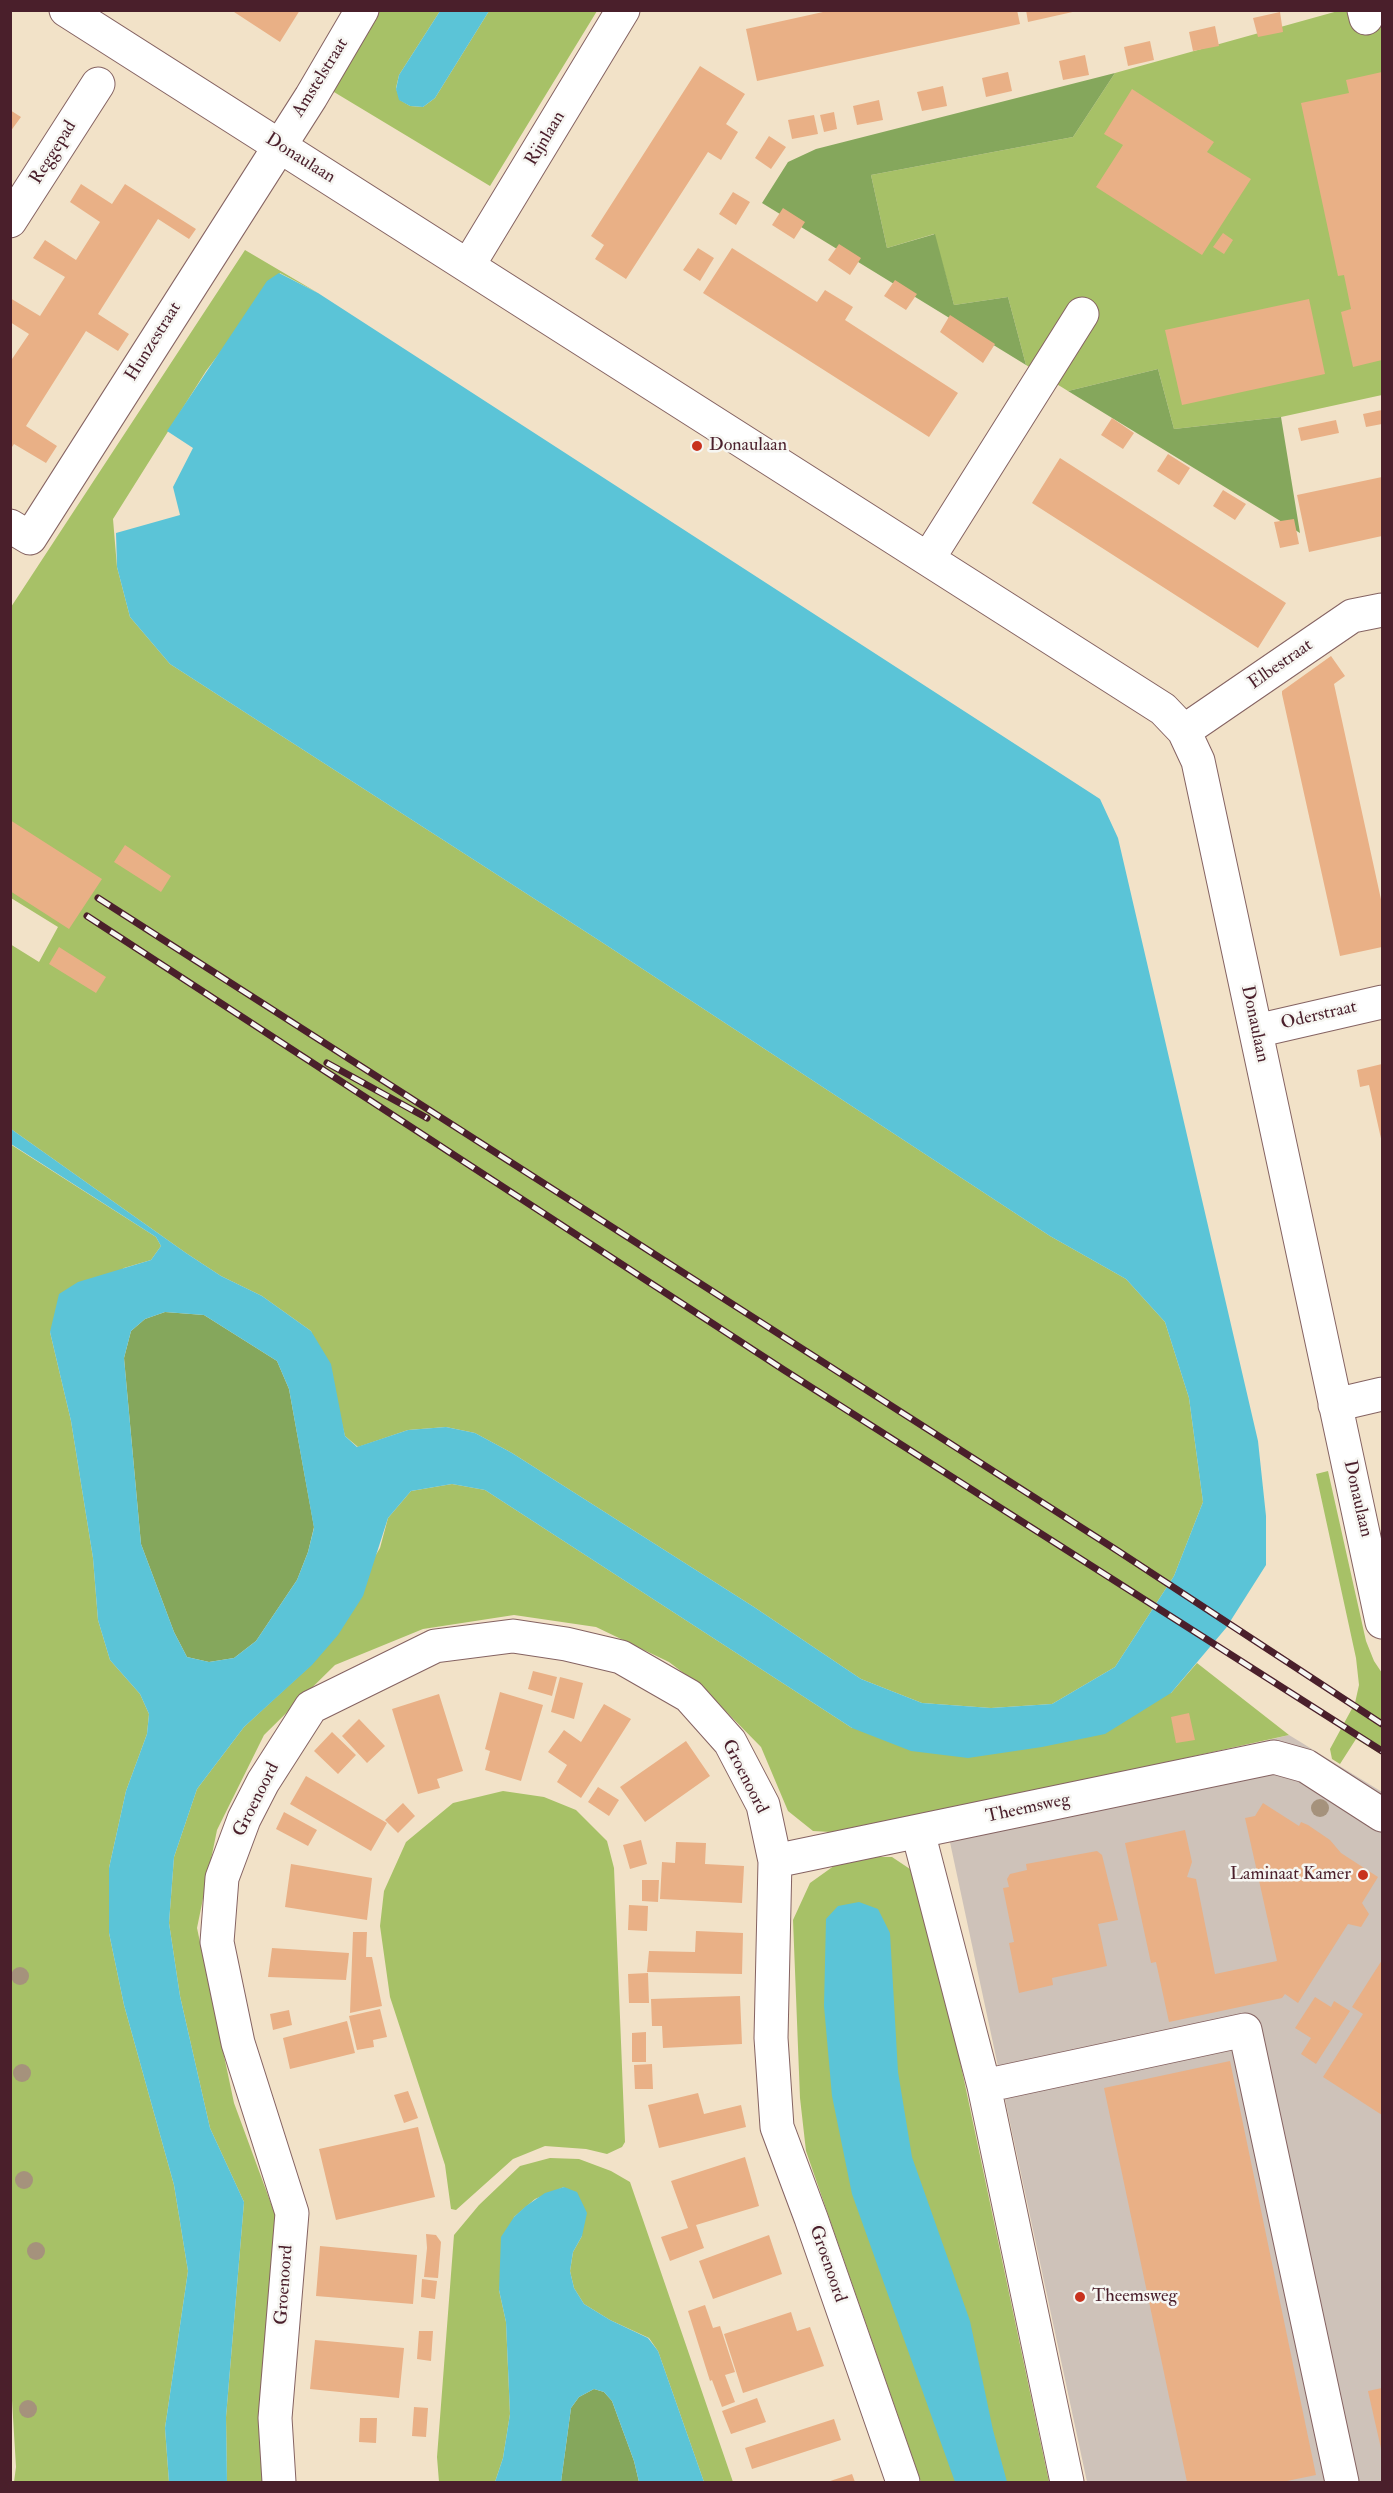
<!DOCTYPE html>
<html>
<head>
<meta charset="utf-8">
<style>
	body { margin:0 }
	#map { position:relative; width:1393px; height:2493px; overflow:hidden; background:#f2e2c8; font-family:"IM FELL Double Pica",serif }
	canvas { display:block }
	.frame { position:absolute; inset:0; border:12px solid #4a1f2b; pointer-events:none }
</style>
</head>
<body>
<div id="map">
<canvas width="1393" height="2493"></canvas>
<div class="frame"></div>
</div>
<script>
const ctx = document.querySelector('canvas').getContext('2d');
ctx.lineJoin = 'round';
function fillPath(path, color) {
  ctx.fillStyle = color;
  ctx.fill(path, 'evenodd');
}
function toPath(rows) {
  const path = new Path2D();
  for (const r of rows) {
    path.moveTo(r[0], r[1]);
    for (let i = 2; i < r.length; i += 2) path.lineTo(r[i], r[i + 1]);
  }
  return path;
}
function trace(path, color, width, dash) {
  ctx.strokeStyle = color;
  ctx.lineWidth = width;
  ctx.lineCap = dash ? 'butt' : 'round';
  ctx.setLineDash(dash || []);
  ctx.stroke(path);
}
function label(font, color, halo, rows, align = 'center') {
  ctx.font = font + ' "IM FELL Double Pica",serif';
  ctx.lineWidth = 5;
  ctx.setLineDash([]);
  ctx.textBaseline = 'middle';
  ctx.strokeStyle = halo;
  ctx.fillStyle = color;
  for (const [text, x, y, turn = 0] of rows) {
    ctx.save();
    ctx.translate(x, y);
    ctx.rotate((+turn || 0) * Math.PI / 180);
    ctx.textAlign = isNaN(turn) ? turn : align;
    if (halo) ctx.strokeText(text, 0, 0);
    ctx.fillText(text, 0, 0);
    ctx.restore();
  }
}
const industrial = toPath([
	[1289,1735,1382,1792,1382,2482,1087,2482,945,1819]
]);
const green = toPath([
	[376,11,440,11,399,75,396,88,400,100,410,106,423,107,435,98,489,11,597,11,490,186,329,89],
	[1338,11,1382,11,1382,395,1281,417,1174,429,1158,369,1068,391,1026,365,1008,297,954,305,934,234,887,248,871,175,1073,137,1115,73],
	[245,250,318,293,280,273,206,371,113,519,117,567,130,617,170,664,600,941,1050,1236,1126,1279,1165,1322,1189,1398,1203,1502,1174,1576,1115,1667,1052,1704,991,1708,922,1703,861,1679,754,1607,512,1453,475,1433,446,1427,408,1430,358,1447,345,1436,337,1404,311,1331,262,1296,221,1276,186,1253,11,1129,10,944,39,962,58,927,11,898,11,607],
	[10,1144,156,1237,161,1246,151,1260,124,1268,50,1332,71,1421,93,1558,98,1620,110,1660,140,1694,149,1714,147,1734,126,1791,109,1868,109,1933,124,2005,174,2185,188,2271,165,2428,169,2482,14,2482,16,2467,10,2367],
	[1328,1471,1366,1641,1374,1661,1382,1673,1382,1755,1356,1739,1340,1764,1332,1759,1330,1749,1355,1703,1359,1685,1356,1658,1316,1474],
	[452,1484,485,1490,852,1728,1171,1693,1197,1663,1289,1735,848,1833,813,1831,788,1811,761,1747,703,1688,669,1662,596,1627,514,1615,423,1629,335,1665,264,1735,217,1830,197,1928,234,2103,277,2220,264,2482,227,2482,226,2417,244,2202,210,2128,180,1996,169,1923,174,1857,197,1789,244,1727,311,1665,380,1548,388,1518,411,1491],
	[503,1791,544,1797,576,1810,607,1841,614,1868,625,2142,622,2147,607,2154,586,2149,545,2146,513,2159,456,2210,451,2209,445,2165,390,1997,380,1926,384,1891,406,1842,453,1803],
	[868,1857,892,1857,913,1871,927,1905,1049,2482,921,2482,806,2151,800,2098,793,1920,810,1883,838,1863],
	[550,2158,579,2159,611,2171,630,2182,733,2482,704,2482,658,2351,649,2338,610,2320,584,2304,574,2288,570,2271,573,2252,582,2236,564,2187,535,2199,514,2217,499,2290,506,2322,510,2414,503,2458,495,2482,439,2482,437,2457,454,2235,479,2205,520,2166]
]);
const forest = toPath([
	[1115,73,1073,137,871,175,887,248,935,234,954,305,1008,297,1026,365,762,203,788,162,816,149],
	[1158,369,1174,429,1281,417,1300,533,1068,391],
	[165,1312,204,1315,277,1361,289,1389,314,1527,308,1552,297,1580,256,1641,234,1658,209,1662,187,1657,174,1632,141,1544,124,1358,131,1331,145,1319],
	[594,2389,604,2392,612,2401,634,2461,639,2482,561,2482,571,2408,579,2397]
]);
const water = toPath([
	[440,11,489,11,435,98,423,107,410,106,399,100,396,89,399,75],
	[279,273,318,293,1100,799,1118,838,1258,1441,1266,1516,1266,1565,1226,1628,1171,1693,1105,1734,1042,1747,968,1758,911,1751,852,1728,485,1490,452,1484,411,1491,388,1518,363,1596,338,1635,312,1665,244,1727,197,1789,174,1857,169,1923,180,1996,210,2128,244,2202,226,2417,227,2482,169,2482,165,2428,188,2271,174,2185,124,2005,109,1933,109,1868,126,1791,147,1734,149,1714,140,1694,110,1660,98,1620,93,1558,71,1421,50,1332,59,1294,78,1282,151,1260,161,1246,156,1237,11,1144,11,1129,186,1253,221,1276,262,1296,311,1331,331,1364,345,1436,357,1447,408,1430,446,1427,475,1433,512,1453,754,1607,861,1679,922,1703,991,1708,1052,1704,1115,1667,1174,1576,1203,1502,1189,1398,1165,1322,1126,1279,1050,1236,600,941,170,664,130,617,117,567,116,533,180,515,173,487,193,448,167,431,267,281],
	[165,1312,204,1315,277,1361,289,1389,314,1528,308,1552,297,1580,256,1641,234,1658,209,1662,187,1657,174,1632,141,1544,124,1358,131,1331,145,1319],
	[859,1902,878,1909,890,1933,898,2072,912,2157,970,2321,993,2430,1007,2482,955,2482,852,2194,832,2096,824,2006,826,1919,838,1906],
	[564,2187,577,2192,587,2213,582,2236,573,2252,570,2271,574,2288,584,2304,610,2320,648,2338,658,2351,704,2482,639,2482,634,2461,612,2401,604,2392,594,2389,579,2397,571,2408,561,2482,495,2482,503,2458,510,2414,506,2322,499,2290,501,2237,514,2217,526,2206,545,2193]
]);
const building = toPath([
	[231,10,300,10,280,42],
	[832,10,1017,10,1020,24,757,81,746,29],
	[1026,10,1077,10,1077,11,1028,22],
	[1280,12,1283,32,1258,37,1253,18],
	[1215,26,1219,46,1193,51,1189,32],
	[1150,41,1154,60,1128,66,1124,47],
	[1085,55,1089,75,1063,80,1059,61],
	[700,66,745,94,726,124,738,132,721,160,708,152,626,279,595,259,604,245,591,236],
	[1008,72,1012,91,986,97,982,78],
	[1382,72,1382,360,1353,367,1341,312,1351,309,1344,275,1338,276,1301,103,1349,93,1346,80],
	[943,86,947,106,922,111,917,92],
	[1132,89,1214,142,1207,152,1251,179,1202,255,1096,187,1123,145,1104,134],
	[879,100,883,120,857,125,853,106],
	[10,110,21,117,10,132],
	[834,112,837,129,824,132,820,115],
	[814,115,818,134,792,139,788,120],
	[769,136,786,147,771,169,755,158],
	[81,184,112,204,125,184,196,229,189,239,158,219,98,314,129,334,118,351,86,331,26,426,57,446,46,463,14,444,10,450,10,362,29,334,10,322,10,298,40,316,65,277,33,258,45,240,76,260,100,222,70,202],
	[733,192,750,202,736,225,719,214],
	[783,208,805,222,794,239,772,225],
	[1223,233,1233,240,1224,254,1213,247],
	[839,244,861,258,850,275,828,260],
	[698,248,714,258,700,281,683,270],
	[732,248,817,302,825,290,853,307,845,320,958,393,929,437,703,293],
	[895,280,917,294,906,310,884,296],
	[1309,299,1325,374,1182,405,1165,330],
	[950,315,995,344,983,363,940,332],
	[1382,410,1382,424,1366,427,1363,414],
	[1112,418,1134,433,1123,449,1101,435],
	[1336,420,1339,433,1301,441,1298,428],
	[1168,454,1190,468,1179,485,1157,471],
	[1060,458,1286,603,1258,648,1032,503],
	[1382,477,1382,536,1309,552,1297,495],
	[1223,490,1246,504,1235,520,1213,506],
	[1294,519,1299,544,1280,548,1274,522],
	[1331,656,1345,676,1334,684,1382,904,1382,947,1340,956,1282,694,1282,691],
	[10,820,102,879,69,929,10,891],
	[125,845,171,876,161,892,114,862],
	[59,947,106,977,96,993,49,964],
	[1382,1064,1382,1143,1369,1085,1360,1087,1357,1070],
	[533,1671,557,1677,552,1696,528,1689],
	[560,1677,583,1683,574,1719,551,1712],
	[500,1692,543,1705,521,1781,485,1770,490,1751,485,1749],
	[439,1694,463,1771,437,1779,440,1788,418,1794,392,1709],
	[604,1704,631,1719,581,1798,557,1782,567,1765,548,1752,564,1730,581,1742],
	[1189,1713,1195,1740,1176,1743,1171,1717],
	[359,1719,385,1746,367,1763,342,1736],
	[332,1732,356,1755,338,1774,314,1751],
	[686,1741,710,1776,645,1822,620,1787],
	[306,1776,387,1823,371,1851,290,1804],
	[598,1787,619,1800,609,1816,588,1802],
	[403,1803,415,1816,398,1833,385,1820],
	[1263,1803,1299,1826,1301,1822,1308,1825,1330,1840,1341,1853,1378,1877,1362,1903,1369,1914,1361,1927,1348,1924,1298,2003,1285,1994,1282,1998,1169,2022,1156,1962,1151,1963,1125,1843,1185,1830,1192,1862,1187,1877,1196,1879,1215,1974,1277,1961,1245,1818,1255,1816],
	[284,1812,317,1830,308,1846,276,1829],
	[641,1840,647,1864,630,1869,623,1845],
	[676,1842,706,1843,705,1864,744,1866,742,1903,660,1899,662,1862,675,1863],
	[1097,1851,1102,1855,1118,1920,1098,1924,1107,1966,1052,1978,1053,1985,1019,1993,1009,1943,1014,1942,1003,1888,1009,1887,1007,1879,1010,1874,1027,1870,1026,1864],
	[291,1864,372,1878,367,1920,285,1907],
	[642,1880,659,1880,658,1902,642,1901],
	[629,1905,648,1906,647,1931,628,1930],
	[696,1931,743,1933,742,1974,647,1972,649,1951,695,1952],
	[353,1932,367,1932,366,1957,372,1957,382,2006,350,2013],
	[272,1948,349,1953,346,1980,268,1977],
	[1382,1960,1382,2115,1323,2077,1363,2014,1352,2007],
	[648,1973,649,2003,629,2003,628,1974],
	[740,1996,742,2044,663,2048,662,2026,652,2026,651,1999],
	[1315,1997,1331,2007,1334,2001,1350,2011,1316,2064,1301,2054,1311,2038,1295,2028],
	[380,2009,387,2037,373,2040,374,2047,357,2050,349,2016],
	[289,2010,292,2025,273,2030,270,2014],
	[347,2021,355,2053,290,2069,283,2038],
	[646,2032,646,2062,632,2062,632,2033],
	[1230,2061,1316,2475,1282,2482,1187,2482,1104,2088],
	[652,2064,653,2089,635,2089,634,2065],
	[408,2091,418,2118,404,2123,394,2095],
	[698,2093,704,2114,741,2105,746,2127,659,2148,648,2105],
	[418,2127,435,2197,336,2220,319,2149],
	[745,2157,759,2206,696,2225,704,2248,670,2261,661,2237,688,2228,671,2181],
	[426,2234,436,2235,441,2242,438,2278,424,2277,427,2248],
	[769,2235,782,2274,713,2299,699,2261],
	[320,2246,417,2255,413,2304,316,2296],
	[422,2279,437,2281,435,2299,421,2297],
	[705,2305,713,2328,720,2326,735,2372,725,2375,735,2402,722,2407,712,2380,710,2381,688,2311],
	[791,2312,797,2331,810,2327,824,2366,743,2393,724,2334],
	[419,2331,433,2331,431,2361,417,2359],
	[315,2340,404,2348,399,2398,310,2389],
	[1382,2388,1382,2453,1368,2391],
	[757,2398,766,2422,731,2434,722,2411],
	[414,2407,428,2408,426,2437,412,2436],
	[360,2418,377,2418,376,2443,359,2442],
	[834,2419,841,2440,752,2469,745,2448],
	[852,2474,855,2482,827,2482]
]);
const minor = toPath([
	[66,10,1163,709,1184,731,1198,761,1382,1622],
	[1364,10,1366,18],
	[10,221,98,84],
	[468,266,623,10],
	[10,526,30,538,311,97,362,10],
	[928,559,1082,314],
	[1184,731,1352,616,1382,610],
	[1256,1031,1382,1002],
	[1335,1405,1382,1394],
	[918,1832,984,2086,1067,2482],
	[775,1861,771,2038,777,2127,811,2218,903,2482],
	[984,2086,1245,2030,1342,2482],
	[279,2482,275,2418,292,2213,238,2043,217,1942,222,1878,244,1819,263,1782,311,1707,435,1646,513,1636,566,1644,621,1657,689,1696,730,1742,763,1805,775,1861,1274,1757,1306,1766,1382,1815]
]);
const rail = toPath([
	[98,898,1118,1551,1382,1724],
	[87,916,784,1370,1382,1751],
	[327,1063,427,1118]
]);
const trees = [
	[1320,1808],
	[20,1976],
	[22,2073],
	[24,2180],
	[36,2251],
	[28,2409]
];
const markers = [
	[697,446,6,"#c8321e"],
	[1363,1875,6,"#c8321e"],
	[1080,2297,6,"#c8321e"]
];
const streetNames = [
	["Amstelstraat",321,78,-58],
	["Rijnlaan",546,139,-59],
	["Reggepad",54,153,-58],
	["Donaulaan",300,159,32],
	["Hunzestraat",154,342,-58],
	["Elbestraat",1281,665,-35],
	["Oderstraat",1319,1016,-13],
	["Donaulaan",1254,1024,78],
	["Donaulaan",1357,1499,77],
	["Groenoord",744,1777,63],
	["Groenoord",257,1800,-63],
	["Theemsweg",1028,1809,-12],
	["Groenoord",827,2264,71],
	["Groenoord",285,2285,-86]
];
const poiNames = [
	["Donaulaan",709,446],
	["Laminaat Kamer",1351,1875,"right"],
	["Theemsweg",1092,2297]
];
fillPath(industrial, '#cec2b9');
fillPath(green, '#a7c167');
fillPath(forest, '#85a75c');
fillPath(water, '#5bc4d7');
fillPath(building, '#e9b086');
trace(minor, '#856362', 35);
trace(minor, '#fff', 33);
trace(rail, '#4a1f2b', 7);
trace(rail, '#f6f6f2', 4.5, [14]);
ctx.fillStyle = '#a5927c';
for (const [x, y] of trees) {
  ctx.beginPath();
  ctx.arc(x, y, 9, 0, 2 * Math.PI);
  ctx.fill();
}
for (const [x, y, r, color] of markers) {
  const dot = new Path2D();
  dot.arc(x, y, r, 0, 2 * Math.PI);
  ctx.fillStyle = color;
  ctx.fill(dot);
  trace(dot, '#f6f6f2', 2);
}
label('18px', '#4a1f2b', '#f6f6f2', streetNames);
label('18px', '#4a1f2b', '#f6f6f2', poiNames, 'left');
</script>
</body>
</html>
